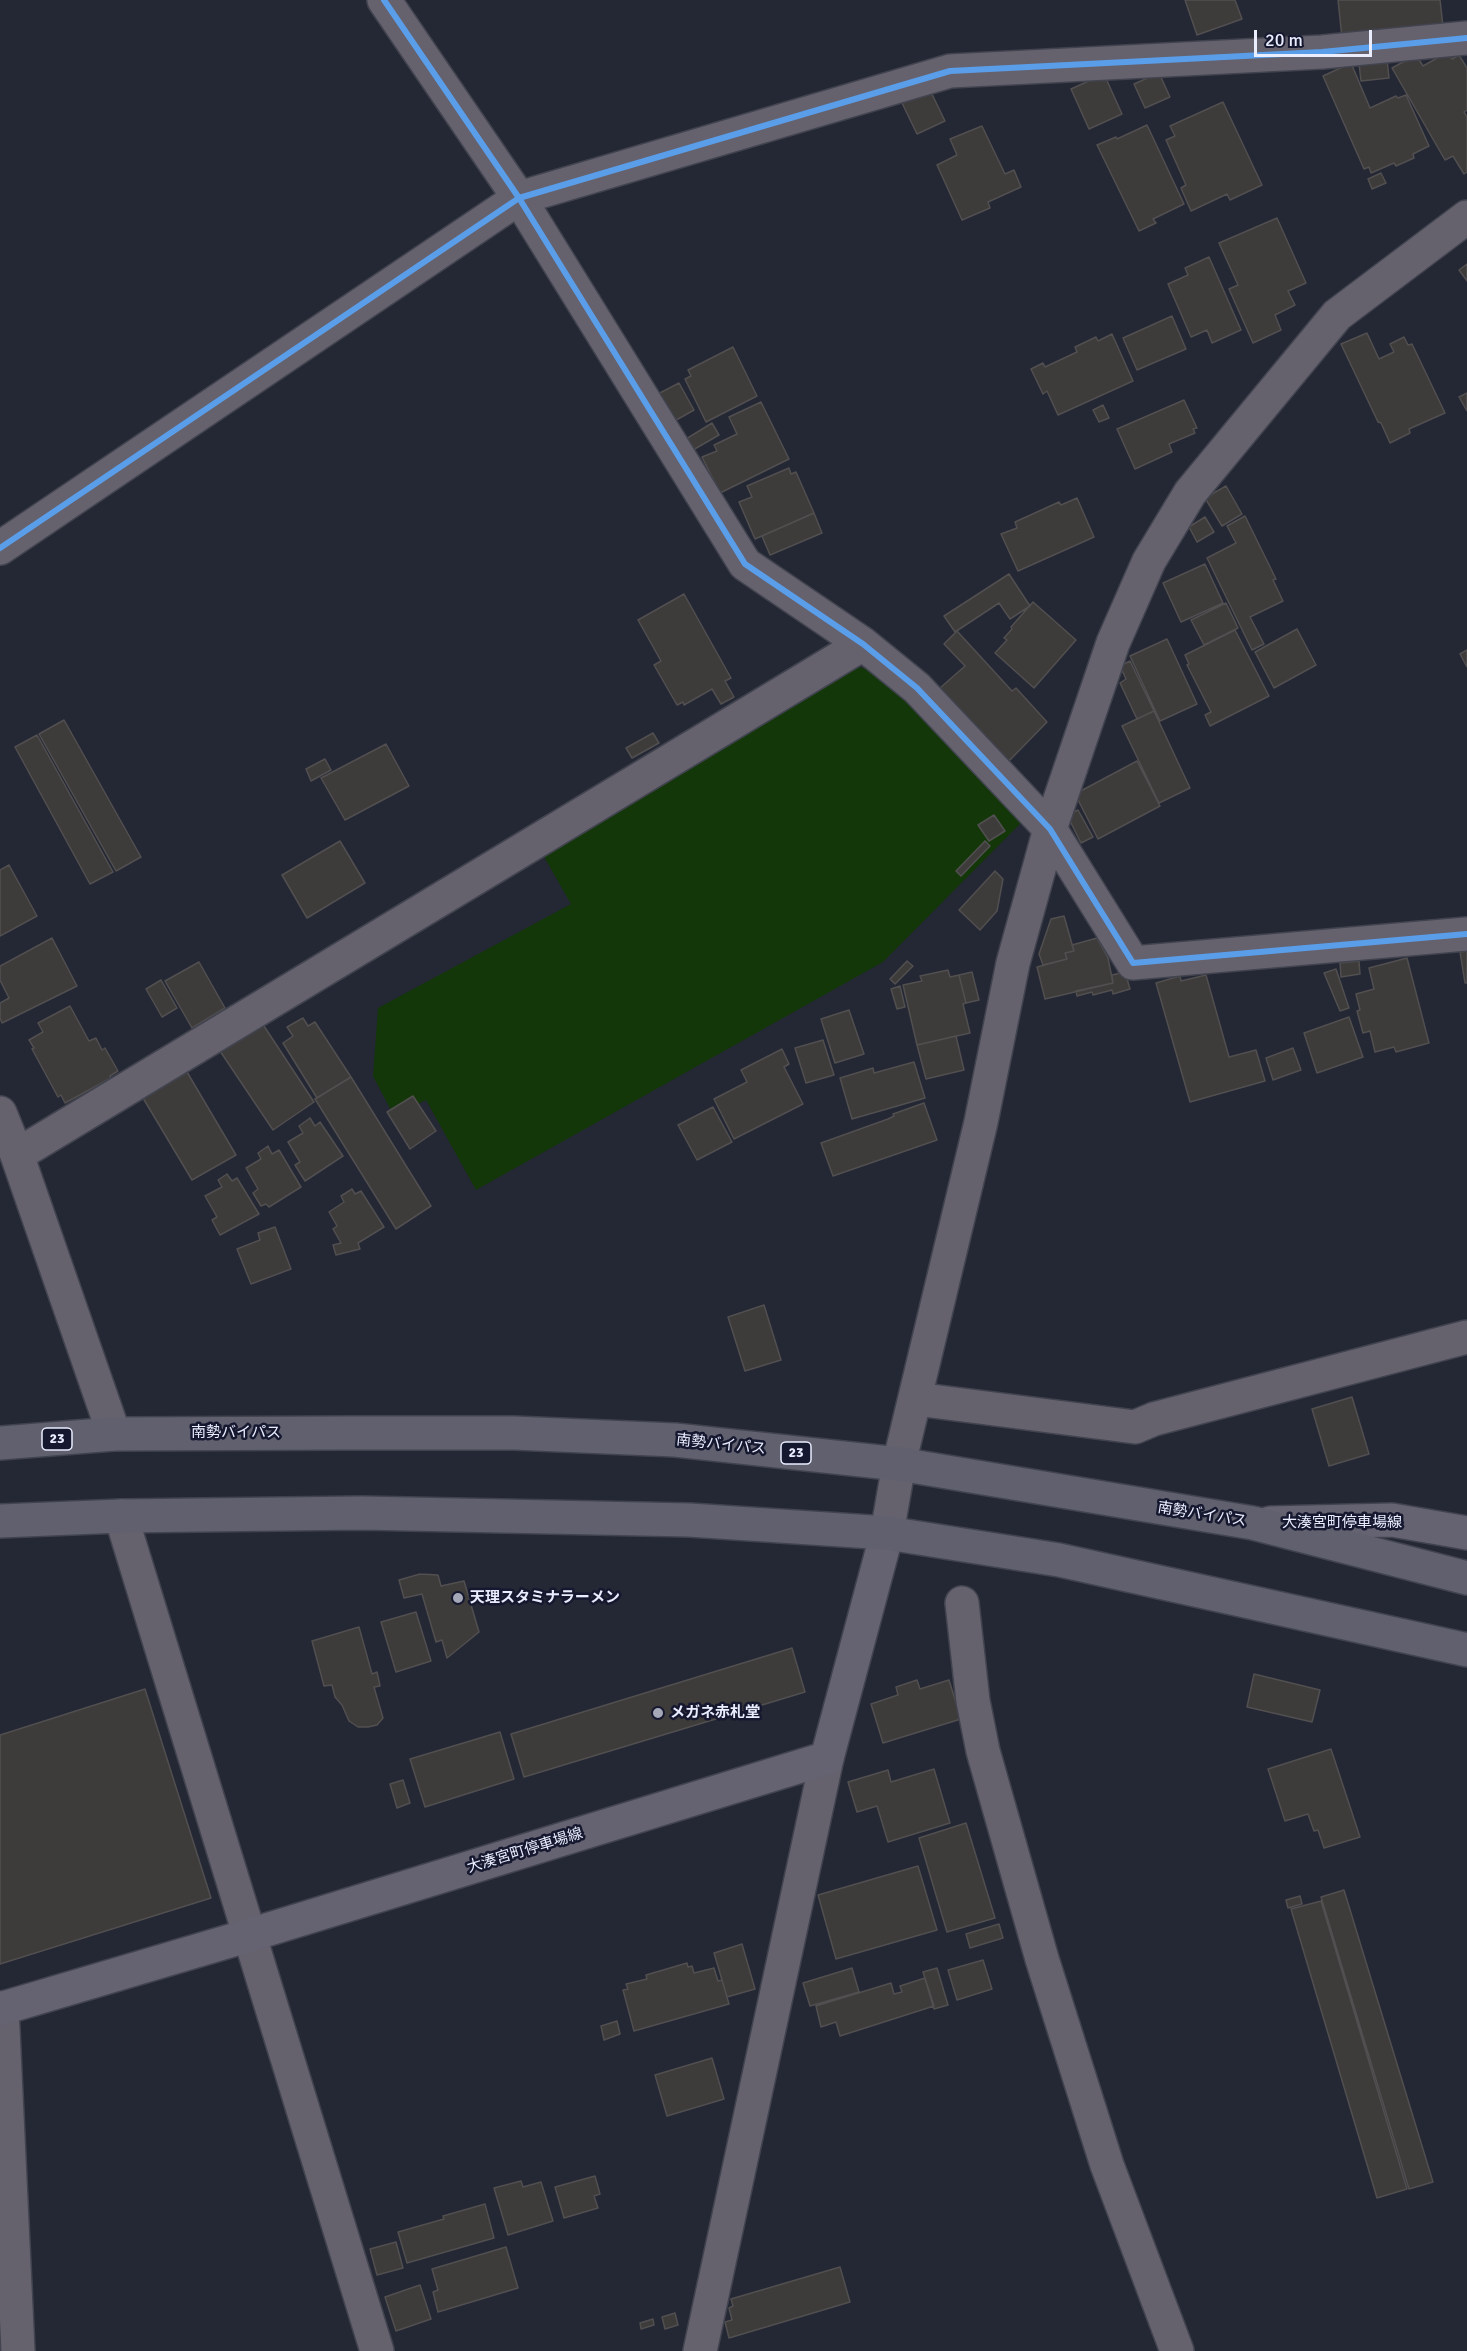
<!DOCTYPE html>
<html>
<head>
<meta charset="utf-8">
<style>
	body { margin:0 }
	#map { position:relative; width:1467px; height:2351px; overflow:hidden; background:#242734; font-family:Signika,sans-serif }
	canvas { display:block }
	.scale { position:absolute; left:1254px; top:30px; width:118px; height:27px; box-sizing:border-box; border:3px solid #e9edfe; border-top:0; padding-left:8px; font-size:18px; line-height:21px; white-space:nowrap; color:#e9edfe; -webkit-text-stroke:4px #15182f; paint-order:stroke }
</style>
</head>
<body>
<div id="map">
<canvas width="1467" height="2351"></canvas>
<div class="scale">20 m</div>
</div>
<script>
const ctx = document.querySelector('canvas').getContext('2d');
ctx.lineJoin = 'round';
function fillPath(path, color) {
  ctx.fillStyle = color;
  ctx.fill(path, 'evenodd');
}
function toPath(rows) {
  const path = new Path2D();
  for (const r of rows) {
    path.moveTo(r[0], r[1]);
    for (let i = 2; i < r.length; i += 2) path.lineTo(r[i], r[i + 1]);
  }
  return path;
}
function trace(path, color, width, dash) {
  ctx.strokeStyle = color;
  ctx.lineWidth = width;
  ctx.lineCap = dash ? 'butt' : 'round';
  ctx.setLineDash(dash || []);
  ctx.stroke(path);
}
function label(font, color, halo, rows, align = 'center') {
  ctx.font = font + ' Signika,"Noto Sans JP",sans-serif';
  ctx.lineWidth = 5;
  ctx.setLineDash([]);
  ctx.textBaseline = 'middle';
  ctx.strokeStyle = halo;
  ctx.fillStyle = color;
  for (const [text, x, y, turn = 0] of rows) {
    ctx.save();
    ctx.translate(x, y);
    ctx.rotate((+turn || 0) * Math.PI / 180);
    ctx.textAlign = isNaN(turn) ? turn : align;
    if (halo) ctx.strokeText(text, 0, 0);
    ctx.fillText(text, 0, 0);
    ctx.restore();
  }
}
const green = toPath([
	[850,665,878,672,907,700,1021,823,883,962,476,1190,426,1100,394,1116,373,1076,378,1008,571,904,543,855]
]);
const building = toPath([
	[1185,0,1235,0,1242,19,1197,35,1185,0],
	[1338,0,1440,0,1443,26,1342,38,1338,0],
	[1448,52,1452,59,1459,55,1467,68,1467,110,1464,112,1467,117,1467,172,1464,174,1453,156,1445,160,1392,68,1416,55,1423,66,1448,52],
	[1387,60,1389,78,1361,81,1359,64,1387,60],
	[1351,63,1370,108,1396,96,1398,98,1406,95,1429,146,1413,154,1414,158,1396,166,1394,163,1371,173,1369,167,1364,169,1323,76,1351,63],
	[1159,73,1170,97,1145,108,1134,84,1159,73],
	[1104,74,1122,114,1089,129,1071,89,1104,74],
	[930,90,945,121,917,134,902,103,930,90],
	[1223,102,1262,185,1230,200,1227,194,1191,211,1181,188,1186,185,1166,140,1175,136,1170,126,1223,102],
	[1147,125,1184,204,1153,219,1156,223,1139,231,1097,145,1116,137,1117,139,1147,125],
	[982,126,1005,174,1014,170,1021,187,988,202,990,208,962,220,937,165,957,155,950,139,982,126],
	[1381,173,1386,183,1372,189,1368,179,1381,173],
	[1277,218,1306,283,1288,291,1295,305,1275,315,1281,330,1253,343,1229,289,1238,285,1219,243,1277,218],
	[1209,257,1241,330,1212,343,1207,330,1191,337,1168,284,1188,275,1185,268,1209,257],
	[1467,264,1467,281,1459,270,1467,264],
	[1172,316,1186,349,1137,370,1123,338,1172,316],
	[1367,333,1379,359,1394,352,1390,344,1404,337,1408,345,1412,344,1445,413,1409,429,1410,433,1390,443,1381,423,1378,422,1341,344,1367,333],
	[1112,334,1133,381,1058,415,1047,391,1043,394,1031,369,1043,363,1045,367,1077,352,1075,347,1096,337,1098,341,1112,334],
	[733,347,757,396,706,422,685,379,691,376,688,370,733,347],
	[679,383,694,410,671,423,656,395,679,383],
	[1467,393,1467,411,1459,397,1467,393],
	[1184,400,1197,428,1193,429,1195,433,1169,444,1172,452,1135,469,1117,429,1184,400],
	[761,402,789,459,720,493,702,457,717,451,714,445,737,434,729,417,761,402],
	[1103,405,1109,418,1099,422,1093,410,1103,405],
	[712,423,719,435,693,450,686,439,712,423],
	[789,468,791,474,796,472,814,513,755,539,739,502,752,497,747,486,789,468],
	[1226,486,1242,514,1222,526,1205,498,1226,486],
	[1077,498,1094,537,1018,571,1001,534,1017,528,1015,522,1059,502,1061,505,1077,498],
	[814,513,822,533,770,555,762,536,814,513],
	[1245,516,1276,579,1273,580,1283,601,1250,617,1264,644,1252,650,1207,558,1236,543,1227,526,1245,516],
	[1205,517,1214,532,1197,542,1189,527,1205,517],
	[1205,564,1223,603,1181,622,1163,583,1205,564],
	[1009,574,1030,606,1010,619,999,603,955,632,944,616,1009,574],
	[684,594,731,678,725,681,734,697,721,704,712,689,684,705,683,702,677,705,654,665,661,661,638,620,684,594],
	[1033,602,1076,640,1034,688,995,653,1007,640,1004,638,1012,629,1011,627,1033,602],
	[1226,603,1238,628,1204,645,1191,620,1226,603],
	[1297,629,1316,665,1274,688,1255,652,1297,629],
	[1235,630,1269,696,1210,726,1205,715,1211,712,1187,665,1189,664,1185,655,1235,630],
	[957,631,1012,691,1016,688,1047,722,1008,762,940,688,965,666,944,644,957,631],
	[1167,639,1197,704,1160,721,1130,656,1167,639],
	[1467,650,1467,667,1460,654,1467,650],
	[1130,661,1154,711,1137,719,1120,683,1126,679,1120,666,1130,661],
	[1154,711,1190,788,1159,803,1122,726,1154,711],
	[64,720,141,857,116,871,39,734,64,720],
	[653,733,659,743,632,758,626,748,653,733],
	[37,735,113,872,90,884,15,747,37,735],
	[386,744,409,786,345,820,321,778,386,744],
	[325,759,331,770,311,781,306,769,325,759],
	[1137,761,1160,806,1098,839,1075,794,1137,761],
	[1078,810,1093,837,1081,843,1067,815,1078,810],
	[994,815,1005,831,989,841,978,825,994,815],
	[340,841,365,883,307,918,282,875,340,841],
	[985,841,990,846,961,876,956,871,985,841],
	[9,865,37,916,0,936,0,870,9,865],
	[995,871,1003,879,997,911,980,930,959,910,995,871],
	[1064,916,1074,951,1065,953,1067,959,1043,965,1039,954,1051,919,1064,916],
	[52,938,77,986,2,1023,0,1018,0,1003,9,998,0,980,0,966,52,938],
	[1097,938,1108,958,1113,983,1045,999,1037,967,1067,959,1065,953,1074,951,1072,945,1097,938],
	[1467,951,1467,983,1465,983,1460,952,1467,951],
	[1407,958,1429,1043,1396,1052,1394,1047,1375,1052,1370,1031,1363,1033,1357,1011,1360,1010,1356,994,1374,989,1369,968,1407,958],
	[907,961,913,966,895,984,890,979,907,961],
	[1359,961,1360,974,1341,977,1340,963,1359,961],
	[199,962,225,1008,192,1028,165,981,199,962],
	[1336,969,1349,1008,1340,1011,1324,973,1336,969],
	[948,970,950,977,959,975,966,1003,963,1004,970,1033,917,1045,903,985,922,981,920,976,948,970],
	[972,972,979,1000,966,1003,959,975,972,972],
	[1125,972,1130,989,1113,994,1112,990,1093,995,1092,992,1077,996,1076,991,1113,983,1112,975,1125,972],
	[1206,975,1229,1057,1256,1050,1265,1081,1190,1102,1156,983,1180,976,1181,981,1206,975],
	[161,980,177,1008,162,1017,146,989,161,980],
	[900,986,905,1007,897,1009,891,989,900,986],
	[70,1006,89,1041,96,1038,102,1050,105,1048,118,1071,110,1076,111,1078,65,1103,61,1095,58,1097,32,1049,34,1048,29,1040,43,1032,38,1023,70,1006],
	[849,1010,864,1054,835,1063,821,1019,849,1010],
	[1349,1017,1363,1057,1317,1073,1304,1033,1349,1017],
	[303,1018,308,1026,315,1022,351,1077,317,1098,283,1043,293,1036,287,1027,303,1018],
	[262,1023,314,1102,273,1130,220,1051,262,1023],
	[956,1036,964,1070,926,1079,917,1045,956,1036],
	[823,1040,834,1075,806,1083,795,1048,823,1040],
	[1293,1048,1301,1070,1273,1080,1266,1058,1293,1048],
	[782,1049,789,1064,784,1067,803,1104,734,1139,714,1099,747,1082,741,1070,782,1049],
	[914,1062,925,1098,852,1119,840,1078,873,1068,874,1073,914,1062],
	[187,1072,236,1155,192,1180,143,1098,187,1072],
	[351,1077,431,1206,396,1229,315,1099,351,1077],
	[413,1096,436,1131,410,1149,387,1112,413,1096],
	[924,1103,937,1140,833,1176,821,1143,888,1119,894,1116,893,1114,924,1103],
	[713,1107,732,1142,697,1160,678,1125,713,1107],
	[310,1118,315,1126,320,1122,343,1156,305,1181,295,1165,300,1162,288,1142,303,1133,299,1126,310,1118],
	[268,1146,272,1154,279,1150,301,1187,269,1207,266,1204,261,1206,253,1193,258,1189,246,1168,261,1159,258,1153,268,1146],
	[227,1174,232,1181,237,1178,259,1214,220,1235,212,1220,217,1217,205,1196,222,1187,218,1180,227,1174],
	[352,1189,355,1194,361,1191,384,1227,358,1243,360,1249,336,1255,333,1245,341,1243,333,1229,337,1226,329,1212,344,1202,341,1196,352,1189],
	[275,1227,291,1269,251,1284,237,1249,260,1240,258,1233,275,1227],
	[764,1305,781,1360,745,1371,728,1317,764,1305],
	[1352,1397,1369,1454,1329,1466,1312,1409,1352,1397],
	[420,1574,438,1575,441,1586,464,1581,479,1632,447,1658,442,1640,436,1642,422,1594,404,1598,399,1580,420,1574],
	[416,1612,431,1661,396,1672,381,1622,416,1612],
	[359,1627,372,1674,377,1672,380,1686,374,1687,383,1718,377,1725,368,1727,358,1727,349,1721,342,1705,335,1697,332,1685,324,1686,312,1641,359,1627],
	[792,1648,805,1692,524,1777,511,1734,792,1648],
	[1254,1674,1320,1690,1312,1722,1247,1707,1254,1674],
	[917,1680,920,1689,949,1680,961,1719,883,1743,871,1704,898,1695,896,1687,917,1680],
	[145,1689,211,1898,0,1964,0,1735,145,1689],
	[500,1732,514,1779,425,1807,410,1759,500,1732],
	[1331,1749,1360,1837,1324,1848,1318,1830,1314,1831,1308,1814,1285,1821,1268,1769,1331,1749],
	[934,1769,950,1823,888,1842,877,1806,857,1812,848,1782,888,1770,891,1782,934,1769],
	[403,1780,410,1803,397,1808,390,1784,403,1780],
	[966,1823,995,1918,947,1932,919,1838,966,1823],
	[918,1866,937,1930,836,1959,818,1895,918,1866],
	[1344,1890,1433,2182,1409,2189,1321,1897,1344,1890],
	[1300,1896,1302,1904,1288,1908,1286,1900,1300,1896],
	[1321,1901,1407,2189,1377,2198,1291,1909,1321,1901],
	[999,1924,1003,1938,970,1948,966,1934,999,1924],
	[742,1944,755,1989,727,1997,714,1953,742,1944],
	[983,1960,992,1989,957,2000,948,1970,983,1960],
	[687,1963,688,1967,692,1966,694,1973,714,1968,718,1981,722,1980,729,2004,634,2031,623,1990,628,1989,626,1984,647,1979,646,1975,687,1963],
	[852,1968,859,1992,810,2006,803,1983,852,1968],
	[937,1968,948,2005,934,2009,923,1972,937,1968],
	[925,1978,934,2006,840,2036,836,2022,821,2027,816,2006,891,1983,894,1994,902,1992,900,1986,925,1978],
	[617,2021,620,2034,604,2040,601,2026,617,2021],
	[712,2058,724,2099,667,2116,655,2075,712,2058],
	[595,2176,600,2194,594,2196,598,2208,564,2218,555,2187,595,2176],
	[521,2181,523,2187,541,2182,553,2221,508,2235,494,2188,521,2181],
	[485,2204,494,2238,407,2263,398,2232,444,2219,443,2216,485,2204],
	[396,2242,403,2268,377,2275,370,2249,396,2242],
	[506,2247,518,2288,438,2312,433,2292,438,2290,432,2269,506,2247],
	[840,2267,850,2302,729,2338,725,2322,732,2320,729,2308,733,2306,731,2299,840,2267],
	[420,2285,431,2319,396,2331,385,2297,420,2285],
	[675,2313,678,2325,665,2329,662,2317,675,2313],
	[653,2319,654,2325,641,2329,640,2323,653,2319]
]);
const minor = toPath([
	[384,0,519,198,745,564,863,644,917,688,1050,829,1133,963,1467,934],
	[0,548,519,198,950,71,1322,52,1467,38],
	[0,1113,17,1155,114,1434],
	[17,1155,863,644],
	[916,1399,1135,1427,1154,1419,1467,1337],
	[121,1516,377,2351],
	[887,1533,899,1464,981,1122,1013,963,1050,829,1113,643,1149,561,1190,493,1337,315,1467,217],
	[962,1603,973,1701,983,1751,1042,1959,1107,2165,1177,2351],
	[2,2008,18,2351],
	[700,2351,827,1758]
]);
const major = toPath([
	[1270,1523,1392,1520,1467,1533],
	[0,2009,250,1935,827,1758,887,1533]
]);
const highway = toPath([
	[0,1443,114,1434,349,1433,514,1433,675,1440,899,1464,1253,1523,1467,1578],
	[0,1521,121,1516,362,1513,689,1520,887,1533,1059,1560,1467,1650]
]);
const cycleway = toPath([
	[384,0,519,198,745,564,863,644,917,688,1050,829,1133,963,1467,934],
	[0,548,519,198,950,71,1322,52,1467,38]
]);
const markers = [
	[458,1598,6,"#a4a8b7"],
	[658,1713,6,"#a4a8b7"]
];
const shields = [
	[57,1439,30],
	[796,1453,30]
];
const shieldNames = [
	["23",57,1439],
	["23",796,1453]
];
const streetNames = [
	["南勢バイパス",236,1433],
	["南勢バイパス",721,1445,6],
	["南勢バイパス",1202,1515,9],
	["大湊宮町停車場線",1342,1523],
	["大湊宮町停車場線",525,1851,-17]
];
const poiNames = [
	["天理スタミナラーメン",470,1598],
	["メガネ赤札堂",670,1713]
];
fillPath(green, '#133709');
fillPath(building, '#3e3c3b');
trace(building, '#514f50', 1.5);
trace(minor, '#41444f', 36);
trace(major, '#41444f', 36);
trace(highway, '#41444f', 36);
trace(minor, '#65626e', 33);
trace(major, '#656372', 33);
trace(highway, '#60606f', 33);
trace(cycleway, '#5a9eea', 6);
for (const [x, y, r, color] of markers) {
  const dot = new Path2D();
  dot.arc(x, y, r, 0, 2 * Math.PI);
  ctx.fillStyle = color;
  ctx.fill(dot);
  trace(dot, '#15182f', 2);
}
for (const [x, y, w] of shields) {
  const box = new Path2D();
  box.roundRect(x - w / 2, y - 11, w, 22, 4.5);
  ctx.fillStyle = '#15182f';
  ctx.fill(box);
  trace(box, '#e9edfe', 1.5);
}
label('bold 14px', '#e9edfe', null, shieldNames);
label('15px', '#e9edfe', '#15182f', streetNames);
label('bold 15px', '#e9edfe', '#15182f', poiNames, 'left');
</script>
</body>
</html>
